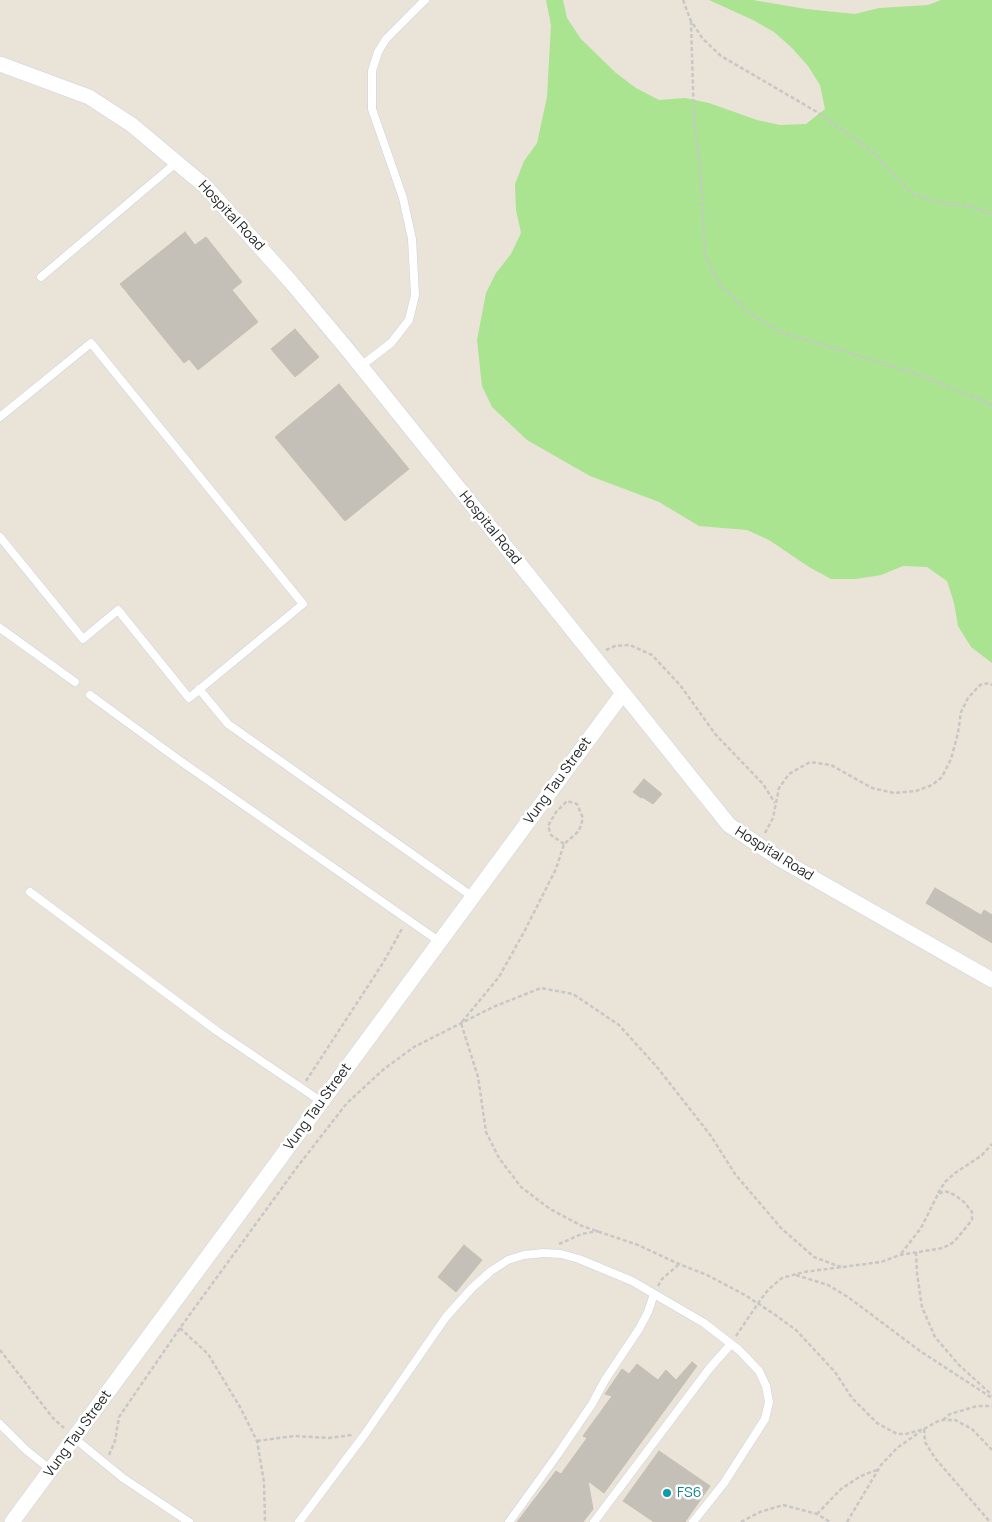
<!DOCTYPE html>
<html>
<head>
<meta charset="utf-8">
<style>
	body { margin:0 }
	canvas { display:block; background:#eae3d7 }
</style>
</head>
<body>
<canvas width="992" height="1522"></canvas>
<script>
const ctx = document.querySelector('canvas').getContext('2d');
ctx.lineJoin = 'round';
function fillPath(path, color) {
  ctx.fillStyle = color;
  ctx.fill(path, 'evenodd');
}
function toPath(rows) {
  const path = new Path2D();
  for (const r of rows) {
    path.moveTo(r[0], r[1]);
    for (let i = 2; i < r.length; i += 2) path.lineTo(r[i], r[i + 1]);
  }
  return path;
}
function trace(path, color, width, dash) {
  ctx.strokeStyle = color;
  ctx.lineWidth = width;
  ctx.lineCap = dash ? 'butt' : 'round';
  ctx.setLineDash(dash || []);
  ctx.stroke(path);
}
function label(font, color, halo, rows, align = 'center') {
  ctx.font = font + ' Manrope,sans-serif';
  ctx.lineWidth = 5;
  ctx.setLineDash([]);
  ctx.textBaseline = 'middle';
  ctx.strokeStyle = halo;
  ctx.fillStyle = color;
  for (const [text, x, y, turn = 0] of rows) {
    ctx.save();
    ctx.translate(x, y);
    ctx.rotate((+turn || 0) * Math.PI / 180);
    ctx.textAlign = isNaN(turn) ? turn : align;
    if (halo) ctx.strokeText(text, 0, 0);
    ctx.fillText(text, 0, 0);
    ctx.restore();
  }
}
const green = toPath([
	[546,0,563,0,567,18,581,39,616,73,636,88,659,100,685,98,709,103,757,120,780,125,806,124,825,109,820,85,808,66,792,48,774,32,753,20,709,0,753,0,806,9,855,14,879,8,928,5,941,0,992,0,992,663,971,647,958,626,954,603,947,581,927,567,903,566,881,575,856,579,831,579,809,567,769,540,747,530,699,526,659,502,590,476,527,440,492,407,482,386,477,340,486,293,496,273,511,254,521,233,516,210,515,184,524,161,537,143,547,97,551,25]
]);
const building = toPath([
	[185,232,195,245,206,237,242,282,232,290,258,322,198,370,189,359,184,363,120,284,185,232],
	[295,329,319,357,295,377,271,349,295,329],
	[339,384,409,469,345,521,275,437,339,384],
	[644,779,662,794,653,804,642,797,641,798,633,792,644,779],
	[935,888,981,915,984,910,992,915,992,943,926,903,935,888],
	[464,1245,482,1260,456,1292,438,1277,464,1245],
	[692,1362,697,1366,604,1493,588,1481,593,1509,583,1522,517,1522,556,1471,561,1474,587,1438,583,1436,612,1396,605,1394,622,1369,629,1374,637,1364,658,1380,666,1370,676,1380,692,1362],
	[659,1451,710,1486,685,1522,654,1522,623,1501,659,1451]
]);
const path = toPath([
	[683,0,691,21,703,39,721,56,817,112,871,150,912,194,941,203,969,206,992,214],
	[691,21,694,121,700,166,705,255,720,285,748,312,778,331,921,375,992,405],
	[606,650,615,646,630,645,652,655,680,685,716,735,763,784,775,803],
	[765,833,773,818,779,788,789,774,810,762,831,765,872,788,894,793,916,791,932,785,942,777,951,759,958,733,961,712,968,698,980,685,989,683,992,685],
	[564,844,551,835,548,826,556,812,567,801,577,804,583,818,579,831,564,844,556,869,524,932,499,977,461,1023,478,1077,486,1132,499,1158,521,1187,550,1209,582,1226,638,1245,679,1264,707,1275,745,1295,774,1314,796,1330,835,1372,852,1398,877,1423,897,1434,906,1434,924,1429,940,1420,955,1420,972,1429,992,1450],
	[306,1081,383,963,403,927],
	[938,1193,945,1182,955,1173,981,1156,992,1144],
	[559,1244,582,1234,598,1231],
	[916,1252,917,1273,922,1307,935,1337,959,1365,992,1395],
	[796,1275,828,1285,848,1297,920,1351,992,1398],
	[658,1286,662,1279,678,1265],
	[180,1328,208,1354,240,1407,257,1441,264,1482,265,1522],
	[736,1336,761,1299,769,1289,782,1278,804,1272,881,1262,900,1255,943,1248,954,1242,972,1220,972,1212,964,1202,955,1195,945,1191,938,1194,921,1228,900,1255],
	[0,1350,53,1418,64,1428],
	[943,1420,950,1414,977,1406,992,1406],
	[924,1429,925,1442,935,1458,990,1522],
	[257,1441,294,1436,329,1438,352,1435],
	[109,1455,115,1441,119,1417,180,1328,298,1166,347,1103,384,1069,414,1047,493,1007,541,988,573,994,619,1025,657,1067,711,1136,735,1174,781,1228,814,1257,841,1267],
	[817,1514,841,1489,861,1476,879,1469],
	[741,1522,760,1512,783,1505,817,1514,830,1522],
	[847,1522,881,1465,897,1448,921,1431]
]);
const service = toPath([
	[41,277,177,162],
	[361,366,391,343,409,320,415,295,412,239,403,198,372,109,372,71,378,52,386,39,425,0],
	[0,417,91,343,303,604,189,698,118,610,83,639,0,537],
	[0,628,75,682],
	[199,689,228,724,473,897],
	[90,695,179,760,440,942],
	[30,892,217,1031,322,1102],
	[0,1424,26,1450,51,1470],
	[74,1438,123,1478,189,1522],
	[299,1522,365,1434,446,1317,472,1288,491,1271,508,1260,524,1255,544,1253,561,1254,579,1259,632,1281,704,1323,739,1350,759,1371,766,1386,769,1402,765,1419,724,1483,693,1522],
	[509,1522,558,1454,592,1404,605,1380,639,1329,648,1312,654,1294],
	[594,1522,709,1369,731,1344]
]);
const minor = toPath([
	[0,64,89,97,132,125,206,187,291,282,347,349,729,825,778,858,992,980],
	[12,1522,623,693]
]);
const markers = [
	[667,1493,5,"#0f9aa8"]
];
const streetNames = [
	["Hospital Road",231,216,47],
	["Hospital Road",490,528,51],
	["Vung Tau Street",558,781,-54],
	["Hospital Road",774,854,32],
	["Vung Tau Street",318,1107,-54],
	["Vung Tau Street",78,1434,-54]
];
const cultureNames = [
	["FS6",677,1493]
];
fillPath(green, '#aae491');
fillPath(building, '#c5c0b7');
trace(building, '#c5bfb2', 1);
trace(service, '#cdd0e1', 9);
trace(minor, '#cdd0e1', 16);
trace(path, '#c7c7c7', 2.5, [4, 2.5]);
trace(service, '#fff', 8);
trace(minor, '#fff', 15);
for (const [x, y, r, color] of markers) {
  const dot = new Path2D();
  dot.arc(x, y, r, 0, 2 * Math.PI);
  ctx.fillStyle = color;
  ctx.fill(dot);
  trace(dot, '#fff', 2);
}
label('14px', '#272727', '#fff', streetNames);
label('14px', '#0d838f', '#fff', cultureNames, 'left');
</script>
</body>
</html>
